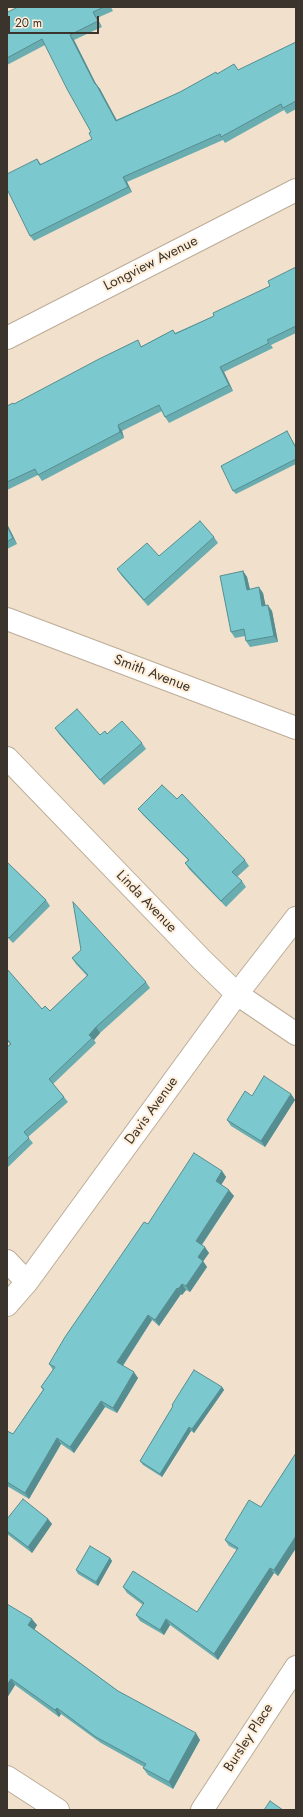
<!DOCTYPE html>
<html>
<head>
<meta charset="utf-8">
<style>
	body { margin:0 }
	#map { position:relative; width:303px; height:1817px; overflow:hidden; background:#f1e1cc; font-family:Jost,sans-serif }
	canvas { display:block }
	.frame { position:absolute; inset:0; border:8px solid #3a342c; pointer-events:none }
	.scale { position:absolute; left:8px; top:16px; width:91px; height:18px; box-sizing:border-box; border:2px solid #3a342c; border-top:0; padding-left:5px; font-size:12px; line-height:14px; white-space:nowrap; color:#3a342c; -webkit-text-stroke:3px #ffeed9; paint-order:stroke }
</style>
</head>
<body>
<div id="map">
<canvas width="303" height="1817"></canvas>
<div class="frame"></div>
<div class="scale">20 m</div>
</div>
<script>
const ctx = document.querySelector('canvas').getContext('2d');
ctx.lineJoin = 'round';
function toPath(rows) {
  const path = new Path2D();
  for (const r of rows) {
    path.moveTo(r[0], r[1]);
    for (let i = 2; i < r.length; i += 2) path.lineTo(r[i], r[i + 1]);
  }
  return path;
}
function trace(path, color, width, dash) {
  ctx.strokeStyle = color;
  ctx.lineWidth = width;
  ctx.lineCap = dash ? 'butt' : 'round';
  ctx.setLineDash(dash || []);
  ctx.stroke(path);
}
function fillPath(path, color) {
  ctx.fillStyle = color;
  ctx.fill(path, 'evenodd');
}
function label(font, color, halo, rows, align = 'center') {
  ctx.font = font + ' Jost,sans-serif';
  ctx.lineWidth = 4;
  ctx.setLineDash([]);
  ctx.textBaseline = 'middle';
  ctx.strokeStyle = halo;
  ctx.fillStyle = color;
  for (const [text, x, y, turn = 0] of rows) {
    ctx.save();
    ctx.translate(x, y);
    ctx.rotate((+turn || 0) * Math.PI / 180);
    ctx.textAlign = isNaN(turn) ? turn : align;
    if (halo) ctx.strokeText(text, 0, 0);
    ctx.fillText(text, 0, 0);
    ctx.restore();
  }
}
const minor = toPath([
	[7,338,296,190],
	[7,619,296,728],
	[7,758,201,959,237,994,296,1034],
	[7,1261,27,1282],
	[7,1305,27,1282,237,994,296,918],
	[7,1777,58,1810],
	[202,1810,296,1667]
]);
const wall = toPath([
	[18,7,111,7,113,11,97,18,102,27,74,40,96,84,100,89,116,120,180,92,217,73,239,70,296,42,296,109,287,114,284,110,225,143,223,140,127,182,132,192,34,241,30,236,37,159,41,164,92,139,91,132,45,45,7,65,7,10,8,12],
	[296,267,296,333,271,345,273,348,224,372,233,391,169,423,165,417,162,411,122,431,124,438,42,481,38,475,7,490,7,406,14,404,142,346,173,330,175,333,214,316,270,286],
	[287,431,296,447,296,464,236,494,233,491],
	[7,524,17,544,7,549],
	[214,537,218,543,148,606,121,575,117,569,159,556],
	[243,571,247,577,250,589,263,593,265,605,272,611,278,642,250,647,246,641,245,636,235,638,231,632],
	[55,728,100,735,107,734,142,743,146,749,104,785,59,734],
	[177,799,245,860,249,866,237,877,242,881,246,887,226,907,189,869,185,863,188,860,143,815,138,809],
	[7,862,46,900,50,906,13,943,7,937],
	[72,958,146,982,150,988,100,1033,94,1040,96,1043,53,1084,64,1097,68,1102,28,1137,33,1143,7,1168,7,1047,10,1044,7,1041,7,969,42,1009,50,1011,87,976,76,964],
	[291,1094,295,1100,265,1147,231,1126,227,1120,252,1096],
	[222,1171,226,1177,221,1185,234,1196,202,1245,209,1253,203,1261,207,1267,190,1292,186,1290,182,1295,181,1294,159,1326,152,1320,123,1366,138,1378,117,1413,105,1407,74,1453,61,1444,29,1499,7,1486,7,1431,13,1434,43,1390,41,1387,53,1370,49,1364,148,1224],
	[222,1387,224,1390,194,1433,191,1431,162,1477,143,1465,140,1461,173,1406,172,1405],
	[296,1453,296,1548,278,1576,274,1573,218,1660,170,1625,164,1635,140,1621,136,1615,143,1605,127,1593,123,1587,197,1612,237,1550,229,1546,225,1540,261,1507],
	[7,1519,48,1519,52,1524,32,1553,7,1534],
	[110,1558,112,1561,98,1586,78,1574,76,1570],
	[7,1604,37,1625,34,1629,118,1691,200,1740,173,1789,148,1775,143,1768,144,1767,101,1743,61,1714,59,1717,15,1685,7,1698]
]);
const shadedWall = toPath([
	[93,12,97,18,102,27,98,21],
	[70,35,74,40,99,90,95,84],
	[96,84,100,89,120,126,116,121],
	[123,177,127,182,132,192,128,187],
	[220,367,224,372,233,391,229,385],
	[118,425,122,431,124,438,120,432],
	[7,524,17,544,13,538,7,526],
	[243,571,247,577,251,595,247,590],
	[259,587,263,593,267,612,262,606],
	[268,605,272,611,278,642,274,636],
	[96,1027,100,1033,94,1040,89,1035],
	[291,1094,295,1100,265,1147,261,1141],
	[222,1171,226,1177,220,1187,216,1181],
	[229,1190,234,1196,200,1247,196,1241],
	[205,1247,209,1253,202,1263,198,1257],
	[203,1261,207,1267,190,1292,186,1286],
	[182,1284,186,1290,182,1295,178,1289],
	[177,1288,181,1294,159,1326,155,1320],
	[148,1315,152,1320,121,1368,117,1362],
	[134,1372,138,1378,117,1413,113,1408],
	[222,1387,224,1390,194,1433,192,1429],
	[101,1401,105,1407,74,1453,70,1447],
	[189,1427,191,1431,162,1477,160,1474],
	[57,1438,61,1444,29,1499,25,1493],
	[48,1519,52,1524,32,1553,28,1547],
	[296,1536,296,1548,278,1576,274,1570],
	[110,1558,112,1561,98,1586,96,1582],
	[270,1568,274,1573,218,1660,214,1654],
	[32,1619,37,1625,33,1632,28,1625],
	[166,1619,170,1625,164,1635,160,1630],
	[11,1679,15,1685,7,1698,7,1685],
	[57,1708,61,1714,59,1717,55,1710],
	[196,1733,200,1740,173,1789,169,1782]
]);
const building = toPath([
	[18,7,104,7,93,12,98,21,70,35,95,84,96,84,116,121,180,92,216,72,217,74,234,64,238,70,296,42,296,101,283,108,281,104,221,137,220,134,123,177,128,187,30,236,7,189,7,174,37,159,40,165,92,139,89,133,91,132,67,89,42,39,7,58,7,11,8,12,18,7],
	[296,267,296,326,267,340,269,343,220,367,229,385,165,417,159,405,118,425,120,432,38,475,35,469,7,482,7,406,13,403,14,404,99,359,138,340,141,347,173,330,175,334,214,316,213,313,270,286,268,281,296,267],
	[287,431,296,448,296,459,233,491,221,466,287,431],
	[200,521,214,537,144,600,117,569,147,543,159,556,200,521],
	[7,526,13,538,7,542,7,526],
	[243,571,247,590,259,587,262,606,268,605,274,636,246,641,244,629,231,632,220,576,243,571],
	[77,709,100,735,105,731,107,734,122,721,142,743,100,780,55,728,77,709],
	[162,785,177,799,182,794,245,860,232,872,242,881,221,901,185,863,189,860,138,809,162,785],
	[7,862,46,900,9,938,7,936,7,862],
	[73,902,146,982,96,1027,89,1035,92,1038,49,1079,64,1097,24,1132,29,1138,7,1159,7,1047,11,1044,7,1039,7,969,42,1009,45,1006,50,1011,88,975,72,958,81,950,73,902],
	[264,1076,291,1094,261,1141,227,1120,245,1091,252,1096,264,1076],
	[194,1153,222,1171,216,1181,229,1190,196,1241,205,1247,198,1257,203,1261,186,1286,182,1284,178,1289,177,1288,155,1320,148,1315,117,1362,134,1372,113,1408,101,1401,70,1447,57,1438,25,1493,7,1482,7,1431,13,1434,44,1389,41,1387,55,1367,49,1364,65,1337,144,1222,148,1224,194,1153],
	[194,1370,222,1387,192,1429,189,1427,160,1474,140,1461,173,1406,172,1405,194,1370],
	[296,1453,296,1536,274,1570,270,1568,214,1654,166,1619,160,1630,136,1615,144,1603,123,1587,133,1571,197,1612,238,1548,225,1540,249,1500,261,1507,296,1453],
	[23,1499,48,1519,28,1547,7,1531,7,1519,23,1499],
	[90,1546,110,1558,96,1582,76,1570,90,1546],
	[7,1604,32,1619,28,1625,118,1691,196,1733,169,1782,143,1768,146,1764,96,1737,57,1708,55,1710,11,1679,7,1685,7,1604],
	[270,1801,283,1810,264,1810,270,1801]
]);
const streetNames = [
	["Longview Avenue",151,264,-27],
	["Smith Avenue",152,674,21],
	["Linda Avenue",146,902,46],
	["Davis Avenue",152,1111,-54],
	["Bursley Place",249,1738,-57]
];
trace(minor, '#bbac98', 24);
trace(minor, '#fff', 22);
fillPath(wall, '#6aadb1');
fillPath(shadedWall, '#568d90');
fillPath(building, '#7bc9ce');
trace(building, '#568d90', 1);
label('14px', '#3a342c', '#ffeed9', streetNames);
</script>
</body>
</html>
